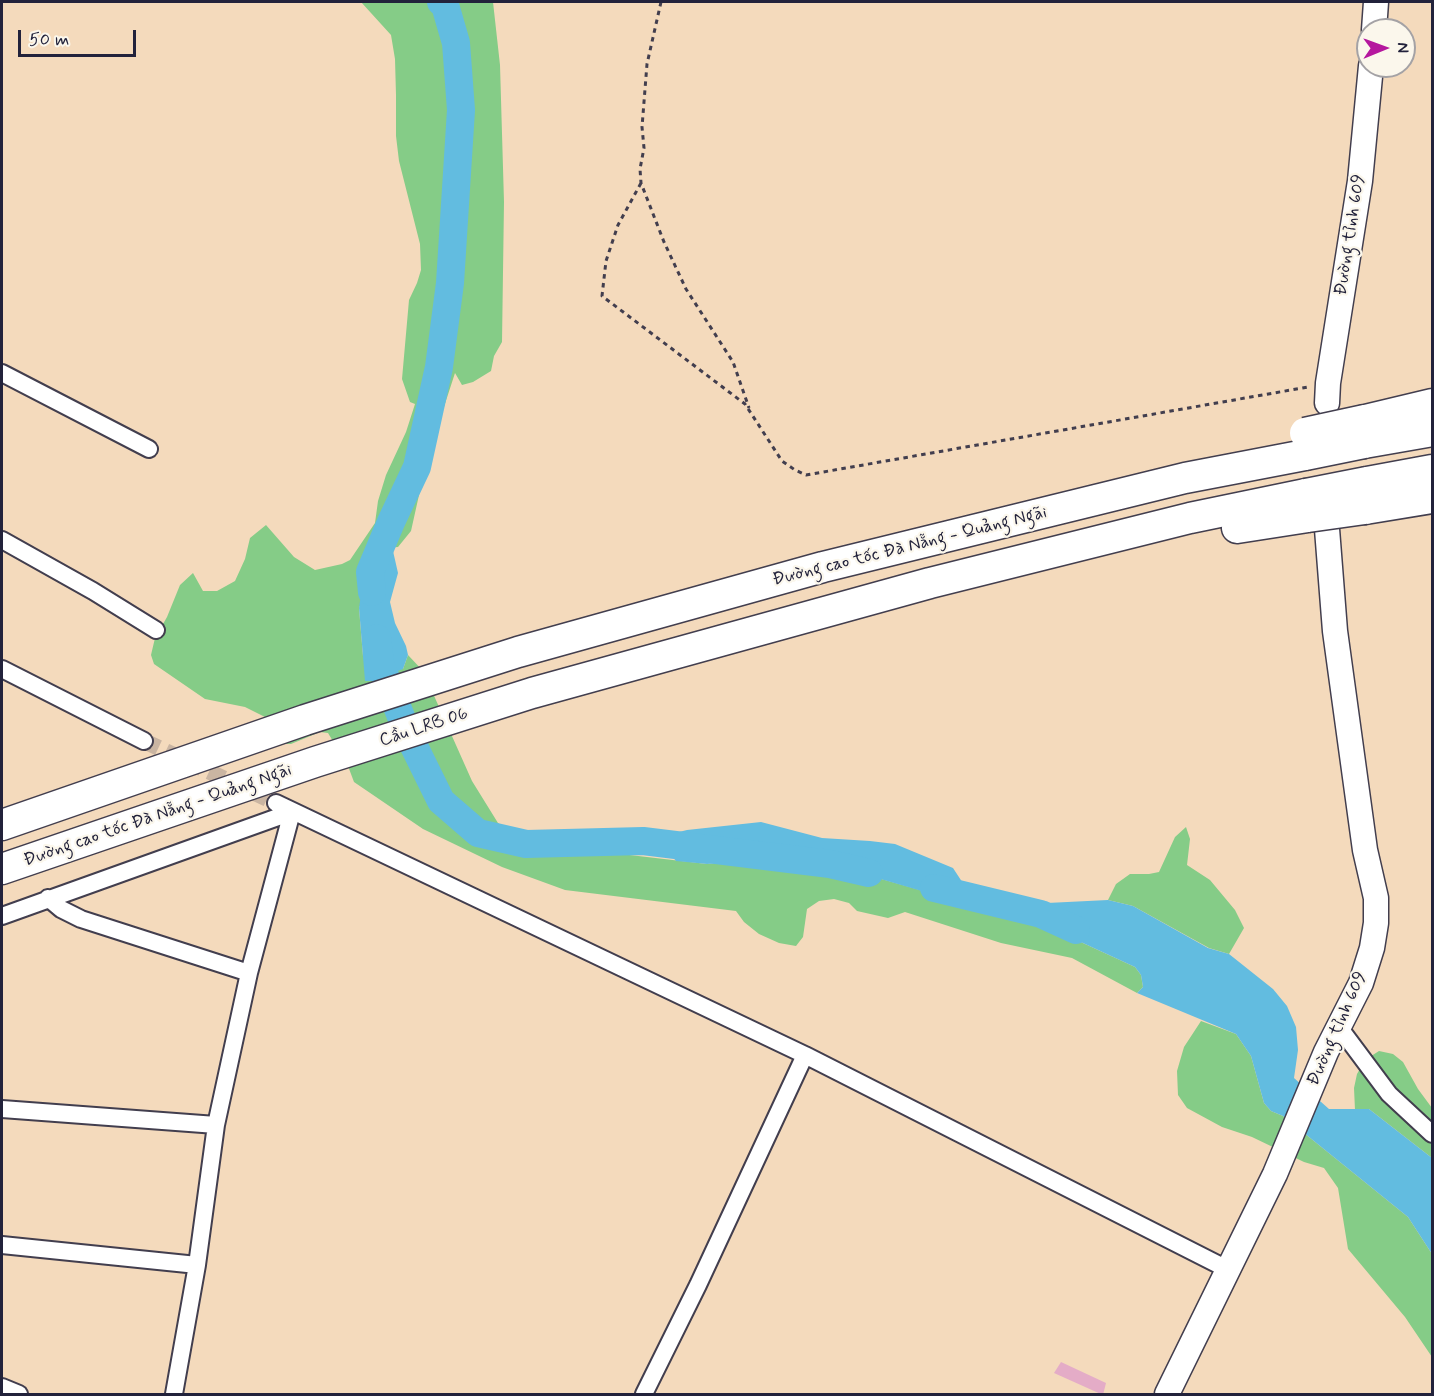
<!DOCTYPE html>
<html>
<head>
<meta charset="utf-8">
<style>
	body { margin:0 }
	#map { position:relative; width:1434px; height:1396px; overflow:hidden; background:#f4dabc; font-family:Mynerve,sans-serif }
	canvas { display:block }
	.frame { position:absolute; inset:0; border:3px solid #22223b; pointer-events:none }
	.north { position:absolute; left:1356px; top:18px; width:60px; height:60px; box-sizing:border-box; background:#fbf7ec; border:2px solid #a4a2a5; border-radius:50%; rotate:89deg; font-size:16px; font-weight:700; line-height:24px; text-align:center; color:#22223b }
	.north::after { content:''; display:block; margin:auto; width:21px; height:27px; background:#b5179e; clip-path:polygon(50% 0,100% 100%,50% 72%,0 100%) }
	.scale { position:absolute; left:18px; top:30px; width:118px; height:27px; box-sizing:border-box; border:3px solid #22223b; border-top:0; padding-left:8px; font-size:18px; line-height:21px; white-space:nowrap; color:#22223b; -webkit-text-stroke:4px #fbf7ec; paint-order:stroke }
</style>
</head>
<body>
<div id="map">
<canvas width="1434" height="1396"></canvas>
<div class="frame"></div>
<div class="north">N</div>
<div class="scale">50 m</div>
</div>
<script>
const ctx = document.querySelector('canvas').getContext('2d');
ctx.lineJoin = 'round';
function fillPath(path, color) {
  ctx.fillStyle = color;
  ctx.fill(path, 'evenodd');
}
function toPath(rows) {
  const path = new Path2D();
  for (const r of rows) {
    path.moveTo(r[0], r[1]);
    for (let i = 2; i < r.length; i += 2) path.lineTo(r[i], r[i + 1]);
  }
  return path;
}
function trace(path, color, width, dash) {
  ctx.strokeStyle = color;
  ctx.lineWidth = width;
  ctx.lineCap = dash ? 'butt' : 'round';
  ctx.setLineDash(dash || []);
  ctx.stroke(path);
}
function label(font, color, halo, rows, align = 'center') {
  ctx.font = font + ' Mynerve,sans-serif';
  ctx.lineWidth = 4.5;
  ctx.setLineDash([]);
  ctx.textBaseline = 'middle';
  ctx.strokeStyle = halo;
  ctx.fillStyle = color;
  for (const [text, x, y, turn = 0] of rows) {
    ctx.save();
    ctx.translate(x, y);
    ctx.rotate((+turn || 0) * Math.PI / 180);
    ctx.textAlign = isNaN(turn) ? turn : align;
    if (halo) ctx.strokeText(text, 0, 0);
    ctx.fillText(text, 0, 0);
    ctx.restore();
  }
}
const green = toPath([
	[361,2,493,2,500,65,504,202,502,342,494,356,491,371,473,382,462,385,455,373,427,459,411,531,398,547,385,548,359,608,363,656,403,669,408,655,423,671,472,781,498,823,526,844,500,844,604,852,707,864,794,854,1046,926,1135,967,1141,975,1143,987,1137,993,1072,958,1001,943,905,912,888,918,857,911,849,903,834,899,819,901,807,909,803,937,796,946,779,943,759,934,744,922,736,911,565,890,502,867,423,829,354,782,348,766,328,733,320,732,291,744,282,744,275,740,267,718,245,707,205,699,154,664,151,655,155,638,167,617,180,585,193,573,203,591,217,591,235,581,245,559,250,538,266,525,294,557,315,570,342,564,350,560,375,523,378,501,386,475,406,432,415,404,410,402,402,379,409,300,417,283,421,270,420,244,399,161,396,136,396,95,395,59,391,35],
	[1186,827,1190,839,1187,865,1210,880,1235,910,1244,928,1229,954,1209,948,1133,906,1108,900,1116,884,1130,874,1149,874,1159,872,1175,837],
	[1201,1021,1236,1034,1251,1056,1264,1103,1271,1111,1283,1116,1408,1217,1432,1254,1432,1357,1405,1317,1348,1249,1338,1188,1324,1168,1304,1162,1252,1137,1222,1127,1187,1108,1178,1095,1177,1071,1184,1047],
	[1379,1051,1393,1054,1403,1062,1418,1089,1432,1108,1432,1158,1369,1109,1355,1110,1354,1088,1357,1074,1365,1060]
]);
const water = toPath([
	[388,546,393,551,398,573,390,602,395,623,406,646,408,655,403,669,372,681,365,681,359,608,364,574,369,562],
	[761,822,822,838,870,841,895,844,953,868,972,897,973,906,795,854,707,864,676,861,661,843,667,835,687,830],
	[1108,900,1133,906,1208,948,1229,954,1273,989,1287,1006,1296,1027,1298,1050,1294,1078,1329,1109,1369,1109,1432,1158,1432,1254,1408,1217,1283,1116,1271,1111,1264,1103,1251,1056,1236,1034,1137,993,1143,987,1141,975,1135,967,1046,926,1041,914,1047,903]
]);
const river = toPath([
	[372,592,370,572,391,522,417,467,439,367,450,283,461,110,456,43,445,5,441,2],
	[377,638,380,663,407,732,441,801,478,833,526,844,643,841,830,864,869,873],
	[934,888,1041,914,1076,930]
]);
const building = toPath([
	[1061,1362,1106,1383,1103,1395,1054,1373]
]);
const minorTunnel = toPath([
	[144,741,276,803]
]);
const path = toPath([
	[661,2,647,64,642,127,644,148,640,169,641,183,664,242,686,289,733,362,749,408],
	[641,183,618,225,606,261,602,296,745,404,782,461,795,470,806,475,1308,387]
]);
const minor = toPath([
	[2,373,149,449],
	[2,540,93,591,156,630],
	[2,669,144,741],
	[276,803,805,1055,1227,1269],
	[48,898,61,909,81,919,249,973],
	[2,916,292,812],
	[1339,1027,1389,1094,1432,1134],
	[2,1109,216,1125],
	[2,1245,197,1265],
	[2,1387,19,1394],
	[174,1394,197,1265,216,1125,249,973,292,812],
	[644,1394,698,1285,805,1055]
]);
const secondary = toPath([
	[1374,30,1376,2],
	[1327,403,1328,383,1360,181,1371,66],
	[1167,1394,1275,1174,1326,1052,1361,983,1372,948,1376,923,1376,898,1365,850,1335,631,1327,529]
]);
const motorway = toPath([
	[1365,420,1432,404],
	[1364,443,1432,431],
	[1367,482,1432,470],
	[1365,509,1432,498],
	[1237,528,1308,517],
	[2,825,305,720,518,652,823,567,1185,478,1305,455],
	[2,869,315,762,532,693,930,583,1190,518,1306,494]
]);
const motorwayBridge = toPath([
	[1305,433,1365,420],
	[1305,455,1364,443],
	[1306,494,1367,482],
	[1308,517,1365,509]
]);
const streetNames = [
	["Đường tỉnh 609",1351,235,-81],
	["Đường cao tốc Đà Nẵng - Quảng Ngãi",910,547,-14],
	["Cầu LRB 06",424,728,-18],
	["Đường cao tốc Đà Nẵng - Quảng Ngãi",158,816,-19],
	["Đường tỉnh 609",1338,1029,-66]
];
fillPath(green, '#85cc87');
fillPath(water, '#62bce0');
trace(river, '#62bce0', 28);
fillPath(building, '#e4acc7');
trace(minorTunnel, '#cab5a2', 16, [16, 8]);
trace(minor, '#423e4e', 20);
trace(secondary, '#423e4e', 27);
trace(motorway, '#423e4e', 33);
trace(path, '#423e4e', 3, [4.5, 4.5]);
trace(minor, '#fff', 16);
trace(secondary, '#fff', 24);
trace(motorway, '#fff', 30);
trace(motorwayBridge, '#423e4e', 33, []);
trace(motorwayBridge, '#fff', 30);
label('18px', '#22223b', '#fbf7ec', streetNames);
</script>
</body>
</html>
